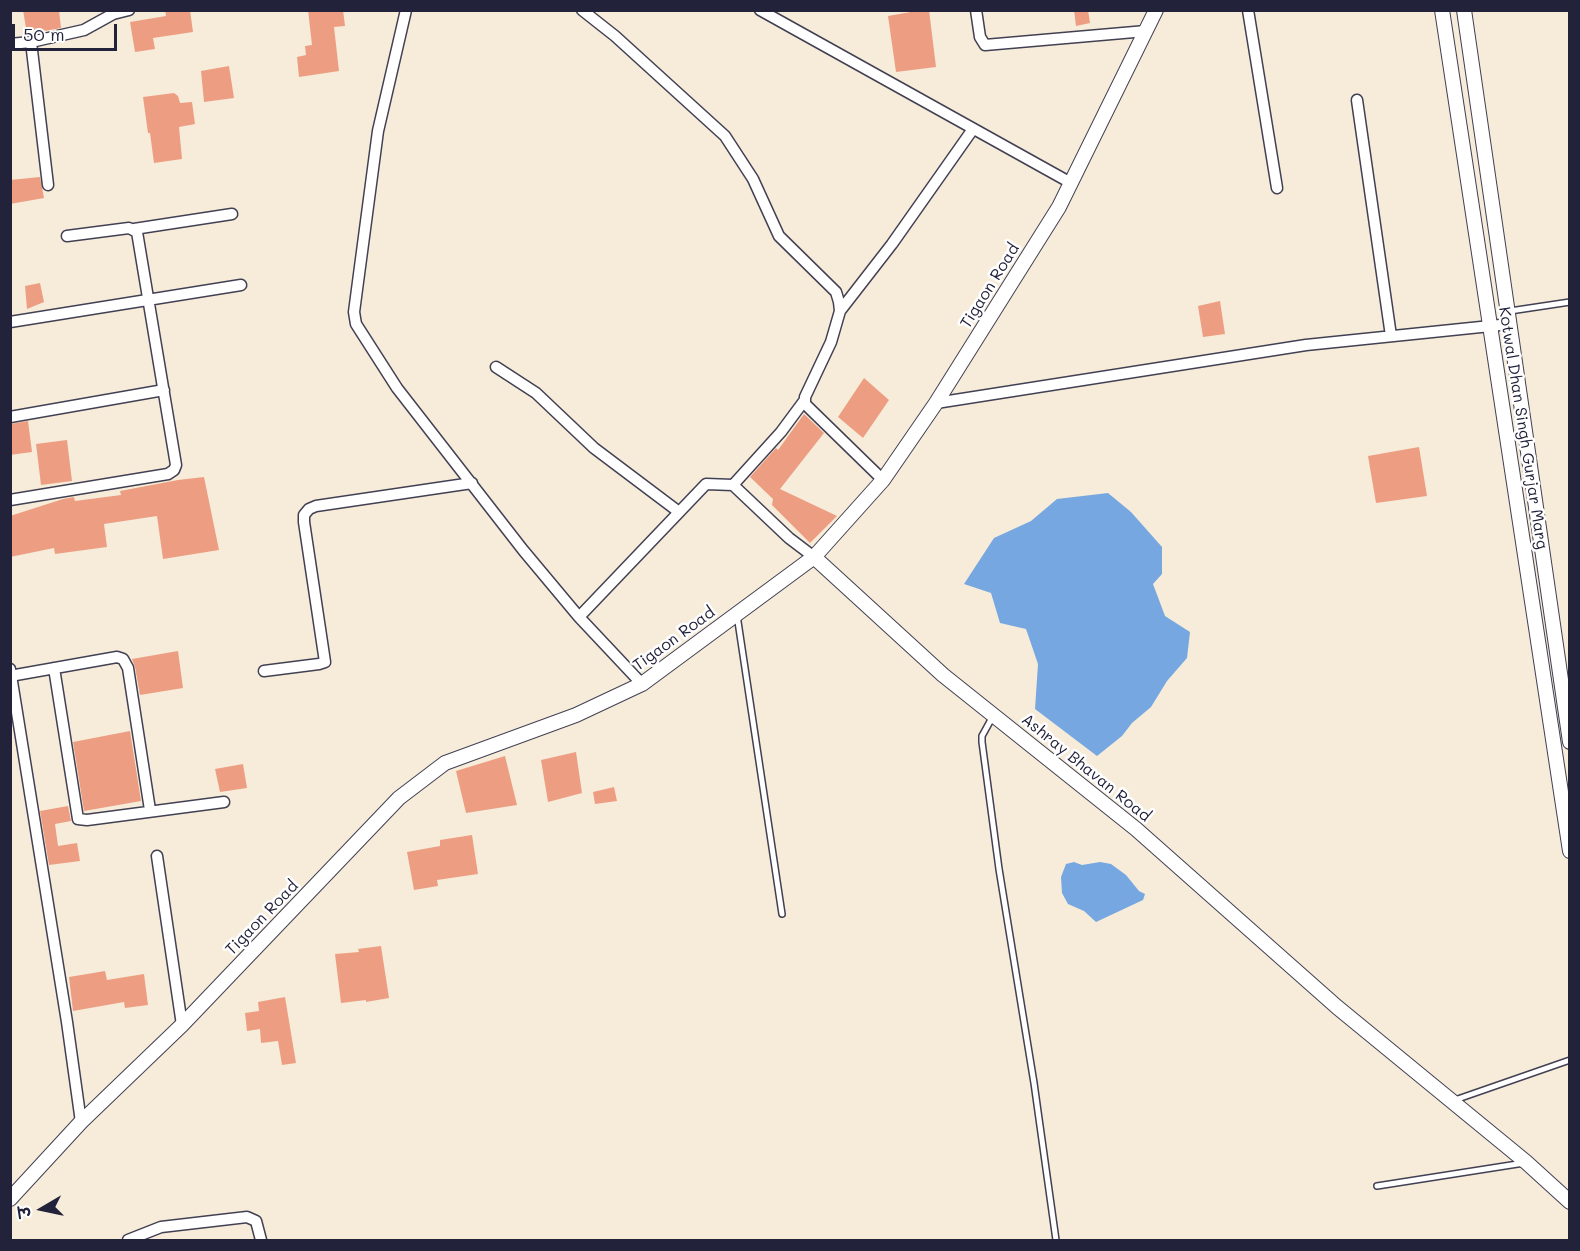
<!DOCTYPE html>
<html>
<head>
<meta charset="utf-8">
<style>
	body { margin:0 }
	#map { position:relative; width:1580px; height:1251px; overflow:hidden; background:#f6ecd9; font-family:Mali,"Playpen Sans Deva",sans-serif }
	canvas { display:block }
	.frame { position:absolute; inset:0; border:12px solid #22223b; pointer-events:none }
	.north { position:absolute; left:12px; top:1179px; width:60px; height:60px; -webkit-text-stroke:4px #fff; paint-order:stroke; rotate:261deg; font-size:16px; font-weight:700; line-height:24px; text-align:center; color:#22223b }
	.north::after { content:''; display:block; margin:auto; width:21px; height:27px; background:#22223b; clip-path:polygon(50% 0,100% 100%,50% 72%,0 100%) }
	.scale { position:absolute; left:12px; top:24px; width:105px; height:27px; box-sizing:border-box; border:3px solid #22223b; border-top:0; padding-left:8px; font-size:18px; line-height:21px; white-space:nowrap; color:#22223b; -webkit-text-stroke:4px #fff; paint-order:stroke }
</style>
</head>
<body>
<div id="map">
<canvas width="1580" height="1251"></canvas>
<div class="frame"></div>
<div class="north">उ</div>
<div class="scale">50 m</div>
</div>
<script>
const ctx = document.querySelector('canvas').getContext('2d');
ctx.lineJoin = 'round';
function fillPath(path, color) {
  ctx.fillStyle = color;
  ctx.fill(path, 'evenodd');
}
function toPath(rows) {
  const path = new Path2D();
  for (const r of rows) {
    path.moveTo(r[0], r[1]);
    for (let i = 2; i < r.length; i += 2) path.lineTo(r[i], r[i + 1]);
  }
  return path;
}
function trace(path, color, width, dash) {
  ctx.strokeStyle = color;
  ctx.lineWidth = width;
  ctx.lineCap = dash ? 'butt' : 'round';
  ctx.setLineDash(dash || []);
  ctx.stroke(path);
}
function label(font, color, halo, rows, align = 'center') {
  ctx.font = font + ' Mali,sans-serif';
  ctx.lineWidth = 5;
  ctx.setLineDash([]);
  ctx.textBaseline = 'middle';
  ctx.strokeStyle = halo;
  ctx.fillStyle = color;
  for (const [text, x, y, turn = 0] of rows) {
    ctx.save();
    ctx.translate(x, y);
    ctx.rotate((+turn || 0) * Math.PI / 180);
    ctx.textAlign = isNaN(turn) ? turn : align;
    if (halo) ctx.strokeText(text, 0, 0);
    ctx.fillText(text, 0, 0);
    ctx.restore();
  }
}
const water = toPath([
	[1108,493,1131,512,1162,547,1162,574,1153,584,1165,616,1190,632,1187,658,1167,681,1151,707,1132,723,1122,736,1097,756,1035,709,1038,664,1026,629,1000,623,991,593,964,584,994,538,1031,521,1057,499],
	[1074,862,1082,865,1100,862,1111,864,1126,875,1139,891,1145,894,1143,900,1096,922,1084,911,1068,904,1062,893,1061,877,1066,864]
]);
const building = toPath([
	[23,10,59,10,61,28,27,34],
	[165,10,190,10,193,32,153,38,155,49,135,52,130,22,166,16],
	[308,10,343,10,345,26,334,27,339,71,299,77,297,57,306,55,305,46,312,45],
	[922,10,929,10,936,67,896,72,888,16],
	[1074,10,1088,10,1090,23,1076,26],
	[229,66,234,98,204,102,201,71],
	[174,93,178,96,180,103,192,102,195,124,179,127,182,159,154,163,150,133,148,133,143,97],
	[40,177,44,198,10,204,10,180],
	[40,283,44,302,27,309,25,286],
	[1220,301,1225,334,1203,337,1198,306],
	[864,378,889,400,863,438,838,417],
	[804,414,824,433,780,489,837,516,810,543,772,505,773,499,750,477,776,448,778,450],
	[28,421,32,452,10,455,10,424],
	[67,440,72,481,41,485,36,444],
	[1419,447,1427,496,1376,503,1368,456],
	[204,477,219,550,163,559,157,516,104,524,107,547,55,554,54,548,10,557,10,516,63,499,74,497,75,501,121,495,120,491,178,480],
	[178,651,183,688,140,695,135,667,132,659],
	[130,731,141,801,84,811,73,742],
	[576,752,582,793,548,802,541,760],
	[505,756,517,805,466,813,456,771],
	[243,764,247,788,220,792,215,769],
	[614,787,617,801,595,804,593,792],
	[68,806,71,821,55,824,58,846,77,843,80,861,49,865,40,811],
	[472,835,478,874,437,880,438,886,414,890,407,852,440,846,440,840],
	[381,946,389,998,366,1002,366,1000,341,1003,335,954,359,952,358,949],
	[105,971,107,980,144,974,148,1005,125,1008,124,1002,73,1011,69,977],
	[285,997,296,1063,282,1065,278,1041,261,1043,260,1029,247,1031,245,1013,259,1011,258,1002]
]);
const service = toPath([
	[1510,311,1570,302],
	[737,615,782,914],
	[993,716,982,736,982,742,999,869,1034,1083,1056,1240],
	[1452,1101,1570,1060],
	[1377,1186,1524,1163]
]);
const minor = toPath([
	[406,10,378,131,354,312,356,324,397,388,523,550,579,617,642,684],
	[582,10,615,36,725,136,753,179,779,236,836,292,839,302,840,311,831,342,805,397,805,404,883,480],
	[760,10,1071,183],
	[976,10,980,37,985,45,1146,31],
	[1248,10,1277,188],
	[31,42,48,185],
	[10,44,31,42,84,30,113,14,129,10],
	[1357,100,1391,336],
	[134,229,232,214],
	[840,311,892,244,973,129],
	[10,322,241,285],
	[496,367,536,393,594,448,679,512],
	[936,403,1306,345,1510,324],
	[10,417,164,390],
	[733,485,781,432,804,401],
	[10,500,168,474,174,470,176,465,137,232,129,228,67,236],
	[579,617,706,484,733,485,789,538,814,557],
	[54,668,78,819,87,820,224,802],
	[10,669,67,1022,81,1122],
	[264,671,319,664,325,662,304,522,304,515,309,509,316,506,472,483],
	[10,676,117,657,123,659,128,668,150,810],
	[157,856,182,1025],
	[128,1240,161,1227,247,1217,256,1221,261,1240]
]);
const tertiary = toPath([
	[1442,10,1570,851],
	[1464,10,1570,742],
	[814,557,943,675,1136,829,1337,1007,1526,1162,1570,1202],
	[10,1199,81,1122,182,1025,399,798,445,763,576,715,642,684,814,557,883,480,936,403,1059,207,1156,10]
]);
const streetNames = [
	["Tigaon Road",990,286,-58],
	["Kotwal Dhan Singh Gurjar Marg",1523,428,81],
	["Tigaon Road",674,639,-36],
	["Ashray Bhavan Road",1086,768,39],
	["Tigaon Road",262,918,-46]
];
fillPath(water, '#77a7e1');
fillPath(building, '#ed9e82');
trace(service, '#424053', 8);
trace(minor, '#424053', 13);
trace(tertiary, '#424053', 16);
trace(service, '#fff', 5);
trace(minor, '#fff', 10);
trace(tertiary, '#fff', 14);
label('16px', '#22223b', '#fff', streetNames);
</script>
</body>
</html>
